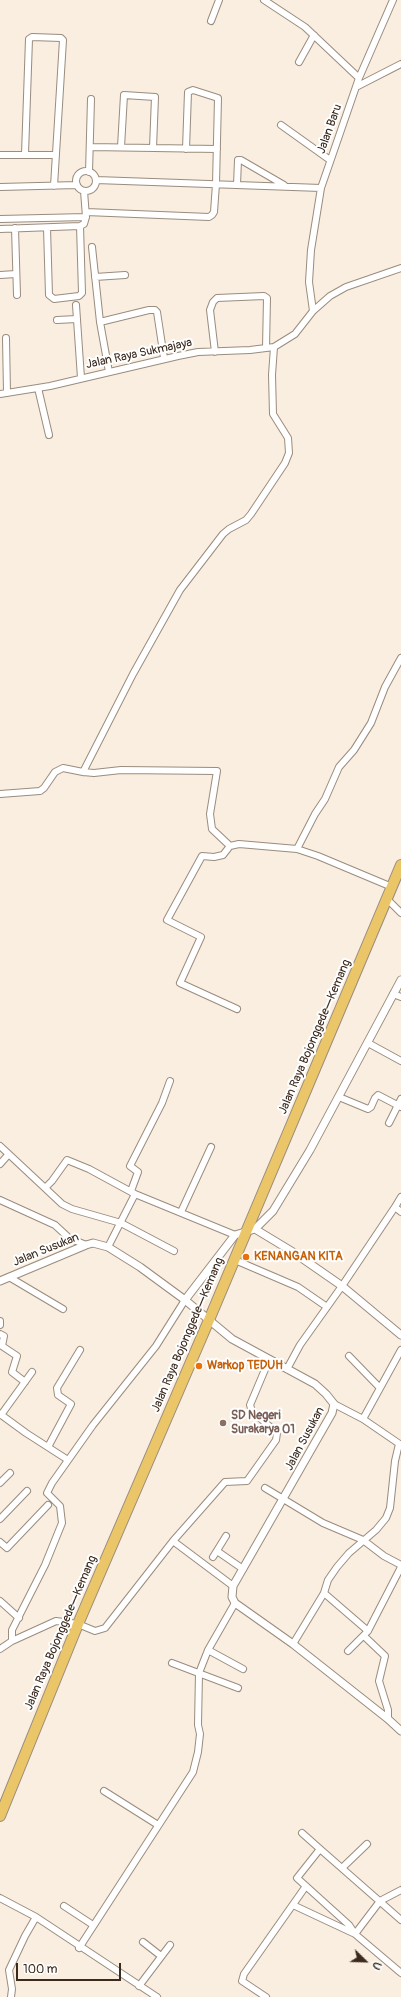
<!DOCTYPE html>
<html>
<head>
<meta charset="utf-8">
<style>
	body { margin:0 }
	#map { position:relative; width:401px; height:1997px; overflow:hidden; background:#f9eedf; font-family:Pangolin,sans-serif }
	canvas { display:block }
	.north { position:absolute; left:345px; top:1941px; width:40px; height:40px; -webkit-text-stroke:3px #fff; paint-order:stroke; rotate:113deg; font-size:11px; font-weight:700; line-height:16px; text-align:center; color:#3b2a1e }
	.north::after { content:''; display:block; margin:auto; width:14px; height:18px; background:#3b2a1e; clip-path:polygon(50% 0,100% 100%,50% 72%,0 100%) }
	.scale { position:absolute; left:16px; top:1963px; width:105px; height:18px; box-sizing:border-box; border:2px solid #3b2a1e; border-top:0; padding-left:5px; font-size:12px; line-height:14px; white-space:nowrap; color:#3b2a1e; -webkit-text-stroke:3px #fff; paint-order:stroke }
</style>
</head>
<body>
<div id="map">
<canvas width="401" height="1997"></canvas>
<div class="north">U</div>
<div class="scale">100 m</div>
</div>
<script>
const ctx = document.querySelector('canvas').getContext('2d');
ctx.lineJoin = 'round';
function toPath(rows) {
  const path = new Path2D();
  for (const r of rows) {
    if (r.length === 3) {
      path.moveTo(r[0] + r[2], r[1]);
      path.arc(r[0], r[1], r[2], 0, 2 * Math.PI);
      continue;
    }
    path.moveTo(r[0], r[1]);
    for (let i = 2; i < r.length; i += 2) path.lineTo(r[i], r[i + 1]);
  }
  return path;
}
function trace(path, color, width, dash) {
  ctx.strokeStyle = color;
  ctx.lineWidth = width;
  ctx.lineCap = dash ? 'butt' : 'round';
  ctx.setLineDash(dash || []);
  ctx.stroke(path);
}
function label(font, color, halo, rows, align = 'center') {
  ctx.font = font + ' Pangolin,sans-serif';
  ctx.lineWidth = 4;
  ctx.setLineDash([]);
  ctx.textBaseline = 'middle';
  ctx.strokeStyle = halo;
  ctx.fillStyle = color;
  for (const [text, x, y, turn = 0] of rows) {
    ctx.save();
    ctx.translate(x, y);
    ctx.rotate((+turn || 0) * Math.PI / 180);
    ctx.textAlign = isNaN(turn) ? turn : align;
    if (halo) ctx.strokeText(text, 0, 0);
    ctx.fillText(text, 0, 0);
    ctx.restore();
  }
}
const minor = toPath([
	[264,0,305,27,359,78,321,188,311,250,309,282,313,311],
	[211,21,219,0],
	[299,62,314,35],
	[359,78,393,0],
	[358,86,401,64],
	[281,125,330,160],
	[91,147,217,149],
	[121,147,124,95,155,97,153,148],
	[25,154,29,39,32,37,61,38,63,40,54,186],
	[0,155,56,155],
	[86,181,10],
	[89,172,91,99],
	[96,180,321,188],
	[237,185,238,160,241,160,284,185],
	[0,187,77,185],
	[86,212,209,217,212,215,214,212,216,184,218,98,193,90,188,92,186,149],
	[0,219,86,217],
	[15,228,17,295],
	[47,228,49,295,54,299,79,296,82,293,80,226],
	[0,229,80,226,84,224,86,217,84,191],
	[92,247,100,322,109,372],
	[0,275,16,274],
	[95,277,125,275],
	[76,305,81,378],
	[57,320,77,319],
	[100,322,149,310,155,310,157,312,164,358],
	[6,338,7,393],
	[215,352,210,310,213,302,217,298,264,296,267,298,266,348],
	[38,388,49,435],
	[0,394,50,386,178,356,198,352,250,350,274,347,295,334,313,311,330,296,346,287,401,268],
	[83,772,133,674,180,590,223,534,229,529,246,520,251,514,285,463,289,453,288,438,273,414,272,375,274,347],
	[0,794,40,791,44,788,55,772,63,768,83,772,94,773,121,770,217,771,210,814,212,829,230,846],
	[297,849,315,814,325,799,339,767,354,750,371,723,385,687,401,658],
	[387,899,401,913],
	[393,994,401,997],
	[237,1009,180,983,201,937,167,920,202,856,214,857,223,855,230,846,239,844,297,849,318,856,392,887],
	[368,1043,401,1061],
	[339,1097,368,1109,371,1107,375,1098,378,1095,401,1107],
	[389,1123,401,1099],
	[0,1146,45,1188,52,1181,67,1160,89,1169,135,1194,235,1235],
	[0,1164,8,1155],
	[45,1188,62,1204,72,1209,121,1223,174,1251],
	[131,1191,138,1172,130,1166,162,1103,170,1081],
	[401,1197,395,1207,401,1212],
	[0,1200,55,1225,69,1238,86,1245],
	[181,1212,211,1147],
	[108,1247,135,1194],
	[235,1260,298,1287,327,1307],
	[9,1277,63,1309],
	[0,1321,0,1325],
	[0,1334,4,1336,2,1346,17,1356,12,1372,25,1382],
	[349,1356,380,1388],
	[287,1369,300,1345,342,1286,395,1207],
	[334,1404,363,1419,401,1445],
	[0,1414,26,1433,68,1460],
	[1,1415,32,1372],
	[363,1419,401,1350],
	[48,1447,71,1404,58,1395,57,1388,80,1350],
	[0,1483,10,1473],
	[265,1488,323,1523,363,1540,384,1556,401,1565],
	[0,1519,27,1491],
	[173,1541,233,1586],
	[0,1542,7,1548,48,1505],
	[217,1551,243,1569],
	[213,1557,226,1536],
	[324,1593,368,1631],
	[0,1601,19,1618],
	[364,1636,385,1656,379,1681,388,1710,388,1719],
	[12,1641,12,1630,45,1565,62,1523,60,1506,47,1493,52,1483,93,1425,156,1346,185,1300],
	[293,1644,324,1593,328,1580,337,1567,349,1553,376,1530,386,1518,390,1508,395,1461,399,1444],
	[0,1649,12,1641,56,1621,78,1624,95,1631,105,1628,173,1541,225,1482,247,1481,276,1440,277,1433,252,1411,250,1405,269,1360],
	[208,1650,243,1669],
	[348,1651,368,1631,401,1567],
	[172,1663,238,1688],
	[104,1791,158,1825],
	[302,1833,320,1849],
	[342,1868,367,1844],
	[0,1898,36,1917,157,1997],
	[293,1905,355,1934,401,1973],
	[64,1906,93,1925],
	[355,1934,349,1925,297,1878,320,1849,401,1920],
	[355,1934,380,1901,401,1890],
	[143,1942,161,1956],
	[79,1948,193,1772,198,1752,200,1734,198,1725,199,1673,208,1650,235,1603],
	[139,1986,170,1945],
	[11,1997,12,1989,9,1970,25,1936,36,1917],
	[266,1997,242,1981,244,1974,306,1886]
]);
const tertiary = toPath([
	[255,1229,293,1252,342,1286,401,1335],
	[0,1281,86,1245,93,1243,108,1247,140,1267,185,1300,232,1339,315,1384,326,1394,334,1404,332,1413,233,1586,232,1597,235,1603,293,1644,388,1719,401,1731],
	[185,1300,235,1235,255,1229,273,1211,310,1150,401,980]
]);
const trunk = toPath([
	[0,1816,78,1624,209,1320,401,865]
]);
const markers = [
	[246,1257,4,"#e8710a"],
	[199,1366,4,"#e8710a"],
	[223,1423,4,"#8d6e63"]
];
const streetNames = [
	["Jalan Baru",330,129,-70],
	["Jalan Raya Sukmajaya",139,354,-12],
	["Jalan Raya Bojonggede—Kemang",315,1037,-67],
	["Jalan Susukan",46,1250,-22],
	["Jalan Raya Bojonggede—Kemang",188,1335,-67],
	["Jalan Susukan",305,1439,-62],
	["Jalan Raya Bojonggede—Kemang",61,1633,-67]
];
const foodNames = [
	["KENANGAN KITA",254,1257],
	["Warkop TEDUH",207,1366]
];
const educationNames = [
	["SD Negeri",231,1416],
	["Surakarya 01",231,1430]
];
trace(minor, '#9a8c7e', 8);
trace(tertiary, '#9a8c7e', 9);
trace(trunk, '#9a8c7e', 12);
trace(minor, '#fff', 6);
trace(tertiary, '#fff', 7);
trace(trunk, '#ebc669', 10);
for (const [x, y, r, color] of markers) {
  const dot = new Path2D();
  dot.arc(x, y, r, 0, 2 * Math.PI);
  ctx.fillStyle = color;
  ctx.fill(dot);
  trace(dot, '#fff', 1.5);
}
label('12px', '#3b2a1e', '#fff', streetNames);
label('bold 12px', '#c56008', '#fff', foodNames, 'left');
label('bold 12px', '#785e54', '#fff', educationNames, 'left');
</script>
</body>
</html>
